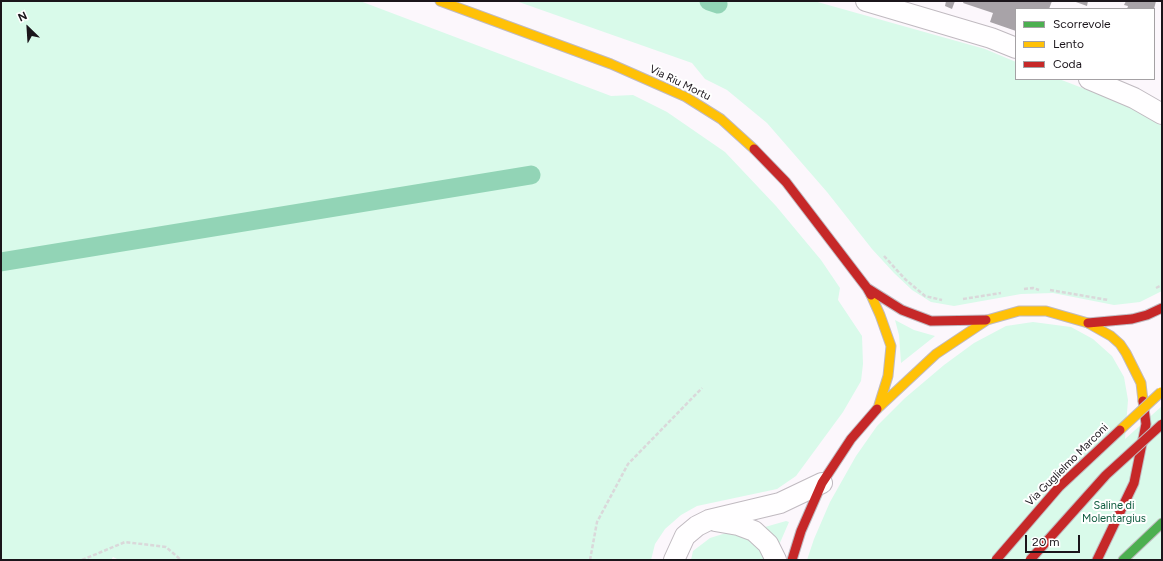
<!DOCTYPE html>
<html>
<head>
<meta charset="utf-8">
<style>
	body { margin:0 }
	#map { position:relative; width:1163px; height:561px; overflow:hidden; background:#fcf7fc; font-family:Figtree,sans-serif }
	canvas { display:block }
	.frame { position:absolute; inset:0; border:2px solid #1b151b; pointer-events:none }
	.legend { position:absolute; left:1015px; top:8px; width:140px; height:72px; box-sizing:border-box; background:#fff; border:1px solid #a4a1a4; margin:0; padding:5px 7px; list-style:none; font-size:12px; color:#1b151b }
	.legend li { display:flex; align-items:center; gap:8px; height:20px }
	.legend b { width:20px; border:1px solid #a4a1a4 }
	.north { position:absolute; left:8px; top:8px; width:40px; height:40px; -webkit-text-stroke:3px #fff; paint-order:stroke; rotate:335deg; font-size:11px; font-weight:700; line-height:16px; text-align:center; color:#1b151b }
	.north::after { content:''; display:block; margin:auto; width:14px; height:18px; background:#1b151b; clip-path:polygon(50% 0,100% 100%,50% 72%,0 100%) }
	.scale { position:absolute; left:1025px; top:535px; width:55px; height:18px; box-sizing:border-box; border:2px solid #1b151b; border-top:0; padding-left:5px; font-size:12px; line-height:14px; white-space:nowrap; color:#1b151b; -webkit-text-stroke:3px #fff; paint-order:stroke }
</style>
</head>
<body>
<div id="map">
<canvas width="1163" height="561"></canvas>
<div class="frame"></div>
<ul class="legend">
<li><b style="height:5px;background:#4caf50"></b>Scorrevole</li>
<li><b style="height:5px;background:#ffc107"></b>Lento</li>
<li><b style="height:5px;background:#c62828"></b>Coda</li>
</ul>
<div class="north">N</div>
<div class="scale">20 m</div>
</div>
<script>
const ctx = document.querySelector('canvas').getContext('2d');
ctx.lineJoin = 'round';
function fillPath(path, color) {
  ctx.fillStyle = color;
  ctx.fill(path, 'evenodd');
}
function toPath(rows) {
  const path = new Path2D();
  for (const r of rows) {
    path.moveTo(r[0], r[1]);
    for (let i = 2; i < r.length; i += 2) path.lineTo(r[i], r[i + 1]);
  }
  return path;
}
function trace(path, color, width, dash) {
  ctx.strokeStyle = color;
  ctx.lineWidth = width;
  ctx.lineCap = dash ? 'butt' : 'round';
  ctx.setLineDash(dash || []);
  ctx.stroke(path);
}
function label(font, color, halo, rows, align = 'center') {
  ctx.font = font + ' Figtree,sans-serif';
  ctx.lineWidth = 4;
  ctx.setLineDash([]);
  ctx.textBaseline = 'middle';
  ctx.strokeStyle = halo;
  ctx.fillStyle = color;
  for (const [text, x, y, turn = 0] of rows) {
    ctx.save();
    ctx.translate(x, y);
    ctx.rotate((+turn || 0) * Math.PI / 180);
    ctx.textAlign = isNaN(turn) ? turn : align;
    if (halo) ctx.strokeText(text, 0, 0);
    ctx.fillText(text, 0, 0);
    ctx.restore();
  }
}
const green = toPath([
	[1,1,360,1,611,96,633,95,667,112,725,152,776,206,821,260,840,288,838,300,862,336,863,364,861,381,843,412,796,476,777,489,697,506,681,515,665,529,655,544,651,560,119,560,113,557,111,560,1,560],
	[516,1,814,1,985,49,1016,62,1016,79,1059,79,1129,106,1162,126,1162,291,1140,302,1114,305,1053,293,1021,294,954,306,931,302,912,290,894,273,872,249,827,192,767,123,727,90,705,79,692,63],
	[895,320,914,330,935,336,901,363,899,335],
	[1033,322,1071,327,1093,339,1112,356,1124,377,1128,400,1125,439,1162,406,1162,560,807,560,814,539,830,502,856,456,877,426,905,398,944,365,974,343,1006,326],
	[786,521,789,522,779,545,758,529],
	[726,533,738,535,752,541,762,551,766,560,691,560,693,551,710,538]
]);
const canal = toPath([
	[709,1,718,4],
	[1,262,531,175]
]);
const building = toPath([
	[946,1,955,1,952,9,945,6],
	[964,1,1052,1,1049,9,1016,9,1016,31,990,22,993,13,963,3],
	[1073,1,1088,1,1087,6],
	[1126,1,1156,1,1154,9,1127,9,1128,6,1124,5]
]);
const path = toPath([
	[884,256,905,279,925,296,942,300],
	[1156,288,1162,285],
	[1024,289,1033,288,1039,290],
	[1050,290,1108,300],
	[963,299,1001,293],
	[82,560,125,542,166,547,181,560],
	[590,560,597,522,628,464,702,388]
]);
const street = toPath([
	[866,1,991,38,1016,48],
	[1089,79,1134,98,1162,114],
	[715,521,738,525,754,531,768,544,776,560],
	[674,560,685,536,697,526,709,520,780,503,822,483]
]);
const fast = toPath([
	[1123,560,1162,523]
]);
const slow = toPath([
	[440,1,611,64,686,97,721,119,754,149],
	[871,295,880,315,891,346,888,376,879,405],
	[877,409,936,354,987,320,1019,311,1046,311,1088,323,1111,336,1120,344,1126,353,1141,383,1143,401]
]);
const jam = toPath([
	[754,149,786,182,867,288,871,295],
	[867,288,902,310,931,321,986,320],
	[1088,323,1132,319,1147,315,1162,308],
	[792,560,801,531,822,483,851,439,877,409],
	[1097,560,1134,483,1146,424,1143,401]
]);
const slowBridge = toPath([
	[1120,430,1161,392]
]);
const jamBridge = toPath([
	[996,560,1059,487,1120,430],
	[1030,560,1106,475,1162,424]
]);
const streetNames = [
	["Via Riu Mortu",680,83,26],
	["Via Guglielmo Marconi",1067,465,-45]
];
const parkNames = [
	["Saline di",1114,506],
	["Molentargius",1114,519]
];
fillPath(green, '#d9faea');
trace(canal, '#92d4b6', 19);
fillPath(building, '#a8a3a8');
trace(street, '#c0bac0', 22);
trace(fast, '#c0bac0', 11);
trace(slow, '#c0bac0', 11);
trace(jam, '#c0bac0', 11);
trace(path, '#dad8da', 2.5, [4, 2]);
trace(street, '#fffeff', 20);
trace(fast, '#4caf50', 9);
trace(slow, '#ffc107', 9);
trace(jam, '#c62828', 9);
trace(slowBridge, '#c0bac0', 11, []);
trace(jamBridge, '#c0bac0', 11, []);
trace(slowBridge, '#ffc107', 9);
trace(jamBridge, '#c62828', 9);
label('11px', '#1b151b', '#fff', streetNames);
label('11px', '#0e5b3e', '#fff', parkNames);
</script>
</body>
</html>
